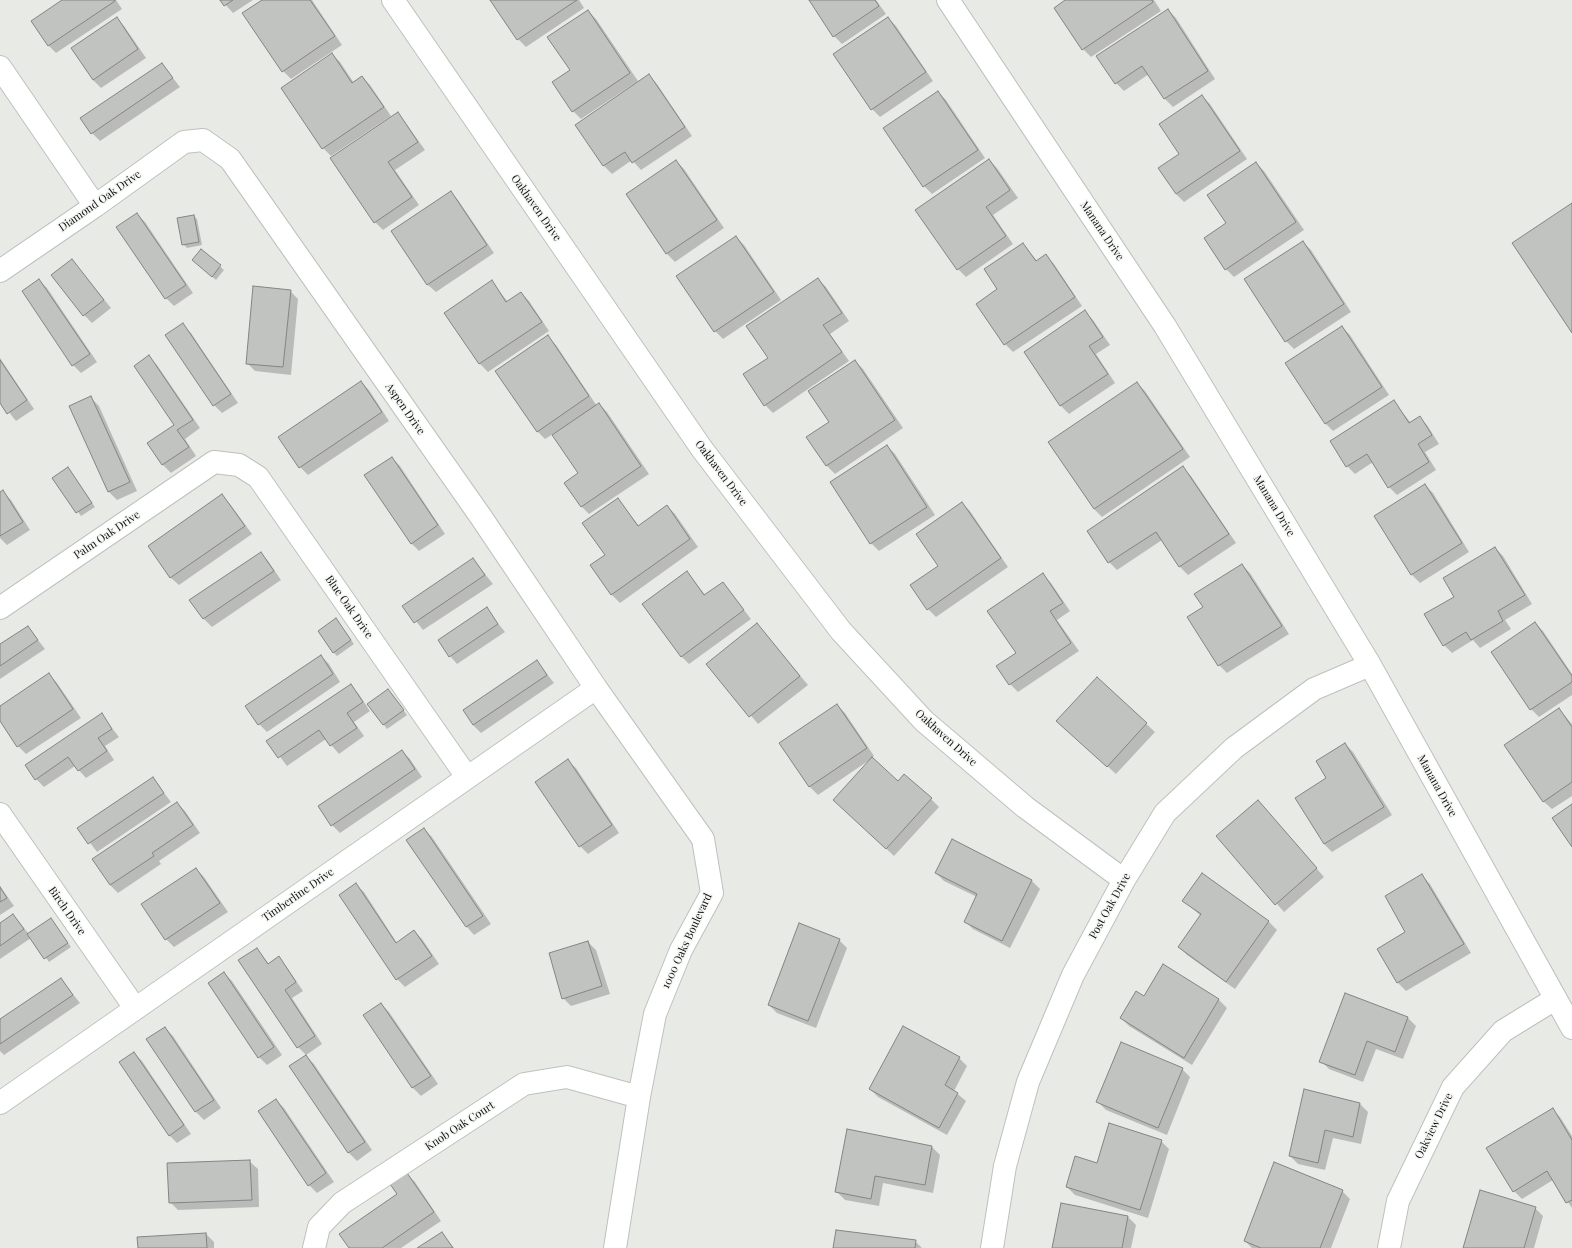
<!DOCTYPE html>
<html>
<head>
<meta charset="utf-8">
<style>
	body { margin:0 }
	canvas { display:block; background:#e8eae6 }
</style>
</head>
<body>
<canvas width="1572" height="1248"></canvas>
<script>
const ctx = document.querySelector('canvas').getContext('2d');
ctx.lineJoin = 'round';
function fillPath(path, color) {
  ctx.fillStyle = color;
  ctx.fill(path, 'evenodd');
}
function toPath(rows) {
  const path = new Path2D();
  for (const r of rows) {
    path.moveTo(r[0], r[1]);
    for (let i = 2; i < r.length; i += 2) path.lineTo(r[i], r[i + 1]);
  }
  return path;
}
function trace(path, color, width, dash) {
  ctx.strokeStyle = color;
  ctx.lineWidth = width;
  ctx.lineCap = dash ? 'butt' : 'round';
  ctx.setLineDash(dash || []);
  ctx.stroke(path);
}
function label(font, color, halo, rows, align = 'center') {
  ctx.font = font + ' "Playfair Display",serif';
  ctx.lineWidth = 3;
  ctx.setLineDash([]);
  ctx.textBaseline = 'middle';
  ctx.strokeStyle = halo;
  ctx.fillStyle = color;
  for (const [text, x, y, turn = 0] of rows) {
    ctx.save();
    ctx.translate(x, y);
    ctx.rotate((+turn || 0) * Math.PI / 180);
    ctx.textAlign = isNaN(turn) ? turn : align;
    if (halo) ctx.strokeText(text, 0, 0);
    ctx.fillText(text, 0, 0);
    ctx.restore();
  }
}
const shadow = toPath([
	[64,0,116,0,122,9,56,53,48,45],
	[221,0,253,0,233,13],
	[263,0,312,0,342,45,291,79,283,71],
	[492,0,579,0,584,8,526,47,518,39],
	[810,0,876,0,886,14,842,44,834,36],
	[1067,0,1154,0,1161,11,1091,57,1083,49,1055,8],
	[1168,10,1176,18,1215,79,1173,107,1165,99,1149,74,1124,91,1116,83],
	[588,11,596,19,638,81,581,119,573,111,571,71],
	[116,18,124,26,146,58,101,88,93,80],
	[888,18,896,26,933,81,880,117,872,109],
	[332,54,340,62,354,83,362,77,370,85,391,116,331,156,323,148],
	[162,64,180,87,100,141,92,133],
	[649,76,657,84,692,136,641,170,632,160,612,174,604,166,576,125],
	[938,92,946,100,985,158,932,194,924,186,885,128],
	[1202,96,1210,104,1247,159,1184,202,1176,194,1181,154],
	[397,114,405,122,425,150,395,170,419,205,383,230,375,222],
	[989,160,997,168,1018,198,993,215,1013,244,966,277,958,269],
	[676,161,684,169,724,228,675,262,667,254,627,194],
	[1256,163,1264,171,1304,230,1234,277,1226,269,1228,224],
	[450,192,458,200,494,253,436,292,428,285],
	[137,214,145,222,193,293,174,306,166,298],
	[194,216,197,219,202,245,187,248,183,244],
	[736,237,744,245,781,300,723,339,715,331,678,276],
	[1303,242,1311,250,1351,312,1294,349,1286,341],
	[1023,244,1038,262,1046,256,1054,264,1082,306,1013,352,1005,344,978,304,999,289],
	[202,250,224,270,216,280,197,264],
	[72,260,111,308,92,323,84,315],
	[818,279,826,287,849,321,830,334,849,361,773,413,765,405],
	[39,280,47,288,97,362,81,373,73,365],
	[492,282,508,302,521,293,529,301,549,331,488,372,480,364,446,313],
	[290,291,298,299,291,375,255,371,247,363],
	[1085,312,1093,320,1110,345,1096,354,1115,383,1069,414,1061,406,1025,352],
	[183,325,191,333,238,403,222,413,214,405,167,335],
	[1342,327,1350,335,1389,395,1333,431,1325,423],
	[548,337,556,345,597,406,599,404,607,412,649,474,589,514,581,506,580,474,553,434,545,439,537,431],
	[149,357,157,365,200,428,185,439,196,456,171,473,163,465,148,443,175,425],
	[0,358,34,409,16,421,0,401],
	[855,361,863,369,903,428,835,474,827,466,808,437,830,422],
	[361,382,369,390,389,421,308,475,300,467,279,437],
	[1137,383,1145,391,1190,457,1102,517,1094,509,1049,442],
	[91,398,99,406,137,491,117,500,109,492],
	[1394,402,1411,423,1419,417,1427,425,1439,444,1425,452,1436,470,1397,495,1389,487,1373,462,1355,474,1347,466],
	[887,446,895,454,935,515,879,551,871,543],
	[392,458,400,466,445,534,419,551,411,543],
	[68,468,95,507,81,516,54,478],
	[1183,468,1191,476,1236,543,1188,575,1180,567,1162,540,1117,570,1109,562,1088,531],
	[1425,485,1433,493,1469,552,1420,583,1412,575,1375,516],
	[3,492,11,500,30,530,7,545,0,538,0,494],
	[222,496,230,504,252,534,179,585,171,578,149,546],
	[618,499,639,526,667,506,675,514,698,547,620,603,612,595,591,566,606,555],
	[962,503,970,511,1008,567,936,617,928,609,939,566],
	[1495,548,1503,556,1532,604,1505,620,1511,629,1480,648,1473,640,1452,653,1444,645,1455,597],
	[260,553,268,561,281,580,212,627,204,619,191,600],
	[473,559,493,584,423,630,404,606],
	[1242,565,1250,573,1289,634,1227,673,1219,665,1189,618,1204,608],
	[687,572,706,596,723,583,751,619,689,664,681,656],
	[1043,575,1051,583,1070,611,1057,620,1079,651,1018,692,1010,684,1017,654],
	[486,608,505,632,457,664,450,656],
	[336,619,354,644,337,656,333,652],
	[1535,623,1543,631,1572,674,1572,695,1539,717,1531,709],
	[757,624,808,685,758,724,708,664],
	[28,627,45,649,0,679,0,646],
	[321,656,329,664,340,682,267,732,259,724],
	[537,661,554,683,481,733,473,725],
	[49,675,57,683,81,718,26,754,18,746,0,719,0,708],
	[1097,678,1155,732,1116,774,1066,729],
	[350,685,358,693,370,711,354,722,364,736,339,754,326,739,287,766,268,741],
	[392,694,407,715,387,729,369,704],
	[837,705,845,713,874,756,871,758,898,782,931,799,939,807,894,856,843,808,871,759,818,795,810,787,781,743],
	[1559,709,1572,724,1572,796,1552,809,1544,802],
	[101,714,119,737,105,746,114,760,86,778,75,766,44,787,36,779],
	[1345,744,1353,752,1392,815,1332,852,1324,844,1328,778],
	[402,751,410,759,422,777,340,833,332,825],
	[568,761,576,768,619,833,588,854,580,846],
	[153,778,171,802,97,852,79,828],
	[177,803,185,811,200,833,159,861,161,864,118,893,110,885],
	[1266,810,1324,877,1284,912,1218,837],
	[424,829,432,837,491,924,474,935,467,927,408,840],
	[953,840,1032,881,1040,889,1010,948,973,929,965,921,977,897,944,881,936,873],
	[196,869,204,877,228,912,174,947,166,939,143,904],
	[1202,874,1269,922,1277,930,1235,989,1187,955,1179,947,1201,916,1184,901],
	[1422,876,1430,884,1471,953,1406,991,1398,983,1378,949,1407,932],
	[356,885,364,892,397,943,414,931,422,939,439,964,405,987,397,979],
	[0,886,14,906,0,915],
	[13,915,29,934,51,919,71,947,49,962,31,938,0,959,0,924],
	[839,940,847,948,816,1028,777,1013,769,1005],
	[588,942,596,950,610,994,571,1006,563,998],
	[257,949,269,964,278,958,286,966,303,991,292,998,322,1044,306,1055,298,1047],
	[1164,966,1219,1000,1227,1008,1192,1065,1129,1026,1121,1018,1144,997],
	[224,973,232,981,282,1055,267,1065,259,1057],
	[61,979,80,1003,4,1055,0,1051,0,1021],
	[1346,994,1408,1018,1416,1026,1403,1059,1376,1049,1363,1082,1329,1069,1321,1061],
	[381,1004,389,1012,438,1084,421,1096,413,1088,364,1015],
	[165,1028,173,1036,221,1108,204,1120,196,1112,148,1040],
	[134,1053,142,1061,191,1134,177,1143,169,1135],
	[306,1056,314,1064,372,1150,357,1161,349,1153,291,1067],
	[959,1058,967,1066,954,1091,966,1101,947,1135,878,1097,870,1089],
	[1182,1069,1190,1077,1167,1135,1106,1110,1098,1102],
	[276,1100,284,1108,334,1182,317,1193,309,1185],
	[1360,1104,1368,1112,1361,1144,1333,1138,1325,1170,1298,1164,1290,1156],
	[1552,1109,1560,1117,1572,1136,1572,1208,1553,1180,1522,1199,1514,1191],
	[848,1131,932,1147,940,1155,933,1193,883,1183,879,1206,845,1200,837,1192],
	[1161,1141,1169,1149,1148,1218,1075,1195,1067,1187,1097,1164],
	[249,1161,258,1169,259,1207,178,1210,170,1202],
	[407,1174,415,1182,441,1221,401,1248,350,1248,398,1195],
	[1342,1191,1350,1199,1331,1248,1252,1248,1245,1241],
	[1535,1208,1543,1216,1534,1248,1464,1248],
	[1128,1217,1136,1225,1131,1248,1054,1248],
	[442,1233,454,1248,419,1248],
	[206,1234,214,1242,214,1248,139,1248],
	[915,1241,922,1248,834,1248]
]);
const building = toPath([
	[62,0,115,0,115,1,48,46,31,21,62,0],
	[220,0,233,0,224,6,220,0],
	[262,0,310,0,335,36,282,72,242,13,262,0],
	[490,0,577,0,517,40,490,0],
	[809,0,875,0,879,6,833,37,809,0],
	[1065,0,1152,0,1153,2,1082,50,1054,8,1065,0],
	[1168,9,1208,71,1164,99,1142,66,1115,84,1096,56,1168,9],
	[588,10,630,73,572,112,552,82,570,70,547,37,588,10],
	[117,17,138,49,93,80,71,48,117,17],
	[888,17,926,72,871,110,833,54,888,17],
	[332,53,352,83,362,76,384,107,322,149,281,88,332,53],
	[162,63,173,78,91,134,80,118,162,63],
	[649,74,685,127,632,163,625,152,603,166,575,125,649,74],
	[938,91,978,150,923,187,883,128,938,91],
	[1202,95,1240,151,1176,194,1158,168,1179,154,1159,124,1202,95],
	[398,112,418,142,388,162,412,197,374,223,330,158,398,112],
	[989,159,1010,190,986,207,1006,236,957,270,915,210,989,159],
	[676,160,717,220,666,254,626,194,676,160],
	[1256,162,1296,222,1225,270,1204,238,1226,223,1207,195,1256,162],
	[451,191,487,245,427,285,391,231,451,191],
	[1572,203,1572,333,1512,243,1572,203],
	[137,213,186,285,165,299,116,227,137,213],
	[194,215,199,242,182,245,177,218,194,215],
	[736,236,774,292,714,332,676,276,736,236],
	[1303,241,1344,304,1285,342,1244,279,1303,241],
	[1023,243,1036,261,1046,254,1075,297,1004,345,976,304,997,289,984,269,1023,243],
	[201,249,221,265,212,277,192,260,201,249],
	[72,259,104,300,83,316,51,275,72,259],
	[818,278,842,313,823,325,842,352,764,406,743,374,768,358,746,326,818,278],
	[39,279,90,354,72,366,22,291,39,279],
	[492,280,506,302,521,292,542,322,479,364,444,313,492,280],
	[253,286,291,290,283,367,246,364,253,286],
	[1085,310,1103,337,1089,346,1108,374,1060,406,1024,352,1085,310],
	[183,323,231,394,213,406,165,335,183,323],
	[1342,326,1382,387,1325,424,1285,363,1342,326],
	[548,335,589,396,537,432,495,371,548,335],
	[149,355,193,420,177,430,189,447,162,465,147,443,174,425,134,366,149,355],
	[0,360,27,400,7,414,0,403,0,360],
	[855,360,895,420,826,466,806,437,829,422,808,391,855,360],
	[361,381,382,412,299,468,278,437,361,381],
	[1137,382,1183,449,1094,509,1048,442,1137,382],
	[91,396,130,482,108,492,69,406,91,396],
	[1394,400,1409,423,1420,416,1432,435,1418,444,1429,462,1388,488,1367,454,1346,467,1330,441,1394,400],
	[599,403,641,466,581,507,564,483,578,473,552,435,599,403],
	[887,445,927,507,870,544,830,482,887,445],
	[392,457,438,525,411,544,364,475,392,457],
	[1183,466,1229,534,1179,567,1156,532,1108,563,1087,531,1183,466],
	[68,467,92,503,76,513,52,478,68,467],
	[1425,484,1462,543,1411,575,1374,516,1425,484],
	[3,490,23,522,0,536,0,492,3,490],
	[222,494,245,526,170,578,148,546,222,494],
	[618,498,638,526,667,505,690,539,611,595,590,565,605,555,582,523,618,498],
	[962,502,1001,558,927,610,910,585,938,566,916,534,962,502],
	[1495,547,1525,595,1498,611,1503,621,1471,640,1466,632,1443,646,1424,614,1454,597,1443,578,1495,547],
	[261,552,274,571,203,619,189,600,261,552],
	[473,558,485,575,414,623,402,606,473,558],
	[1242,564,1282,626,1218,666,1187,617,1203,607,1194,594,1242,564],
	[687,571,704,595,723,582,744,610,681,657,642,604,687,571],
	[1043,573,1063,603,1050,611,1071,643,1009,685,996,666,1016,653,987,611,1043,573],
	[487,607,498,624,449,657,438,640,487,607],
	[336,618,351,640,333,653,318,631,336,618],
	[1535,622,1572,676,1572,682,1530,710,1491,652,1535,622],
	[757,623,800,676,749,717,706,664,757,623],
	[28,626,38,640,0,666,0,644,28,626],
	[321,655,333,674,258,725,245,706,321,655],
	[537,660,547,675,473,725,463,710,537,660],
	[49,673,73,709,17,747,0,721,0,706,49,673],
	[1097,677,1147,723,1107,767,1056,721,1097,677],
	[351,684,363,702,347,713,357,728,330,746,319,730,278,758,266,741,351,684],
	[388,689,404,710,383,725,367,704,388,689],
	[837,704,867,748,809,787,779,743,837,704],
	[1559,708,1572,727,1572,782,1543,802,1504,745,1559,708],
	[102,713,112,729,98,738,107,751,78,771,68,757,35,780,25,765,102,713],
	[1345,743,1384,807,1324,844,1295,798,1326,778,1316,761,1345,743],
	[402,750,415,769,331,826,318,806,402,750],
	[872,757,898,781,904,774,932,798,886,849,833,800,872,757],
	[568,759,612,825,579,847,535,782,568,759],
	[153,777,164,793,88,844,77,828,153,777],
	[1258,800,1317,868,1275,905,1216,836,1258,800],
	[177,802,193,825,152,853,154,856,110,885,92,859,177,802],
	[1572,804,1572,847,1552,818,1572,804],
	[424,828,483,916,466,927,406,840,424,828],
	[952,839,1032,880,1002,941,964,922,977,894,935,873,952,839],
	[196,868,220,903,165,940,141,904,196,868],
	[1202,873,1269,921,1226,982,1178,947,1201,914,1182,901,1202,873],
	[1422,874,1464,944,1397,983,1377,949,1405,932,1385,896,1422,874],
	[356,883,396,943,414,930,432,956,396,980,339,895,356,883],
	[0,887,7,898,0,902,0,887],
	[13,914,24,929,0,946,0,923,13,914],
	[51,918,68,943,44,959,27,934,51,918],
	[799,923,840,939,808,1021,768,1005,799,923],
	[588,941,602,986,562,999,549,953,588,941],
	[257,948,268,964,279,956,296,982,285,990,315,1036,297,1048,238,960,257,948],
	[1163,964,1219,999,1184,1058,1120,1018,1136,991,1144,996,1163,964],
	[224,972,274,1047,258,1058,208,983,224,972],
	[61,978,73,995,0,1044,0,1019,61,978],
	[1345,993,1408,1017,1395,1052,1367,1041,1355,1075,1319,1062,1345,993],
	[381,1003,431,1076,412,1088,363,1015,381,1003],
	[903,1026,960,1057,945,1085,958,1093,939,1128,869,1089,903,1026],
	[165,1027,214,1100,195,1112,146,1039,165,1027],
	[1121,1042,1183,1068,1158,1128,1096,1102,1121,1042],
	[134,1052,184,1125,169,1136,119,1062,134,1052],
	[306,1055,365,1142,348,1153,289,1066,306,1055],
	[1304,1089,1360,1103,1353,1137,1325,1130,1318,1163,1289,1156,1304,1089],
	[276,1099,326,1173,308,1186,258,1111,276,1099],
	[1553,1108,1572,1140,1572,1200,1566,1203,1547,1171,1513,1192,1486,1148,1553,1108],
	[1109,1123,1162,1140,1140,1210,1066,1187,1075,1156,1097,1163,1109,1123],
	[847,1129,932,1146,925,1185,875,1176,871,1199,835,1192,847,1129],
	[250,1160,252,1200,169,1203,167,1163,250,1160],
	[1274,1162,1343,1190,1320,1248,1261,1248,1244,1241,1274,1162],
	[407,1173,434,1212,382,1248,349,1248,339,1234,397,1194,390,1184,407,1173],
	[1480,1190,1536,1207,1524,1248,1463,1248,1480,1190],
	[1061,1203,1128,1216,1122,1248,1052,1248,1061,1203],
	[836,1230,916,1240,915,1248,833,1248,836,1230],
	[442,1232,453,1248,417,1248,442,1232],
	[206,1233,207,1248,138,1248,137,1237,206,1233]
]);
const street = toPath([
	[393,0,702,449,841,631,924,721,1025,807,1124,880],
	[948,0,1165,326,1370,665,1572,1028],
	[0,67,95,206],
	[0,271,95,206,184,142,203,140,230,159,481,517,596,688,703,839,712,893,681,950,655,1014,639,1097,615,1248],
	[0,608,214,462,239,465,258,477,467,777],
	[0,814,135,1008],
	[0,1103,596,688],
	[314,1248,319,1227,342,1203,524,1084,567,1077,639,1097],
	[992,1248,1005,1166,1028,1082,1073,975,1124,880,1165,813,1234,748,1314,689,1370,665],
	[1389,1248,1398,1201,1453,1087,1503,1031,1555,999]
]);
const streetNames = [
	["Diamond Oak Drive",100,201,-35],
	["Oakhaven Drive",536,208,55],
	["Manana Drive",1102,231,56],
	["Aspen Drive",405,409,55],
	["Oakhaven Drive",721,473,53],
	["Manana Drive",1274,506,59],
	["Palm Oak Drive",107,535,-34],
	["Blue Oak Drive",349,607,55],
	["Oakhaven Drive",946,738,42],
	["Manana Drive",1437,786,61],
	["Timberline Drive",298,895,-35],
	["Post Oak Drive",1110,906,-61],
	["Birch Drive",67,911,55],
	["1000 Oaks Boulevard",687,941,-65],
	["Knob Oak Court",460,1126,-33],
	["Oakview Drive",1434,1126,-64]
];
fillPath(shadow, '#0003');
fillPath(building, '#c1c3c0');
trace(building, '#838582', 1);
trace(street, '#bfc1bd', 24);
trace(street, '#fff', 22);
label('11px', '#0f100e', '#f5f7f4', streetNames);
</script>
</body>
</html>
